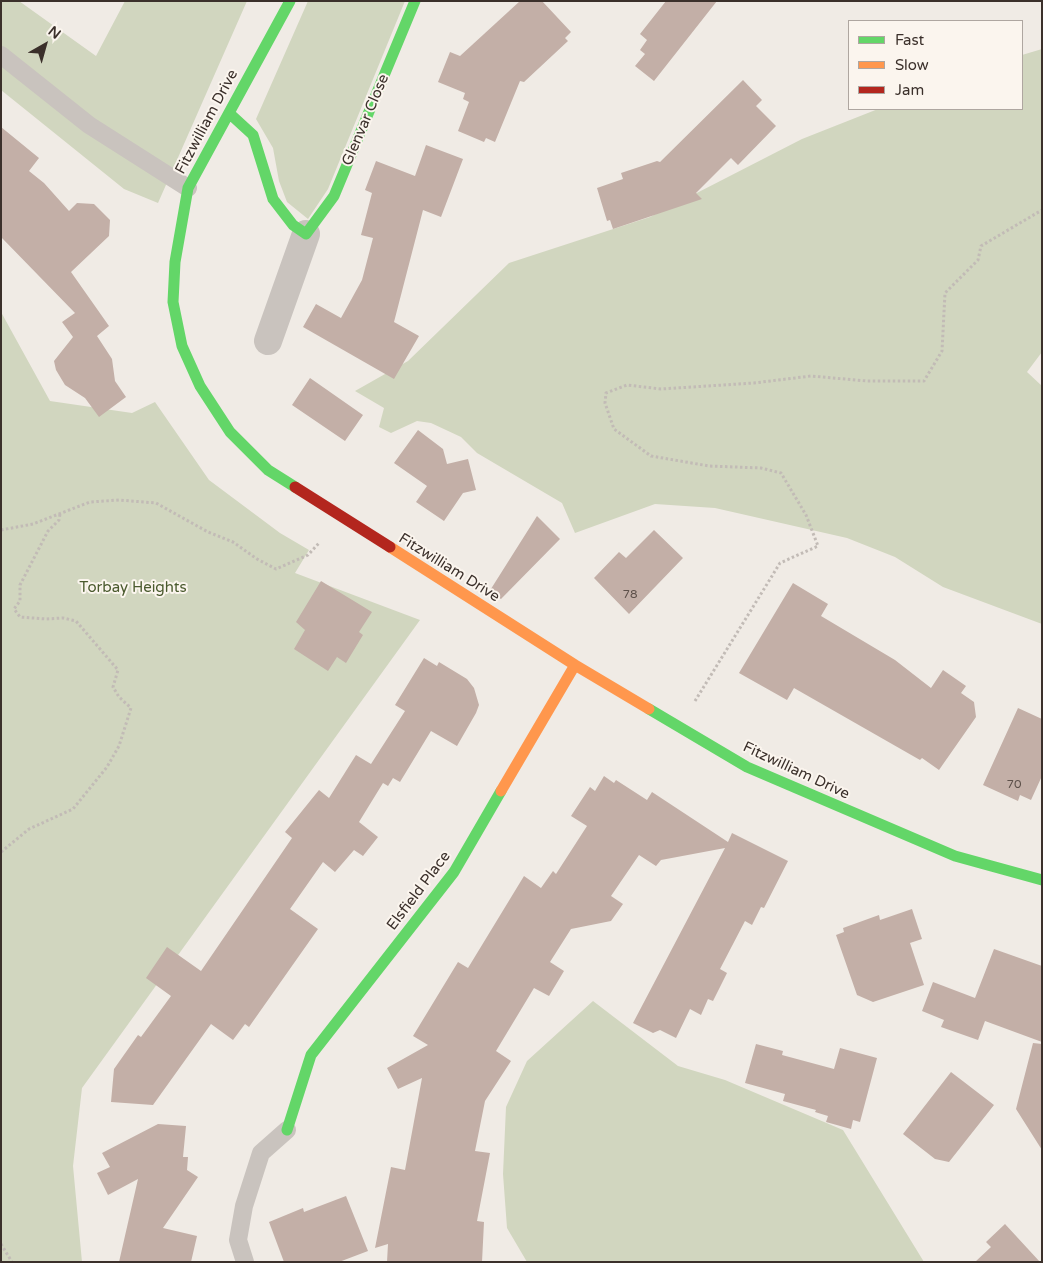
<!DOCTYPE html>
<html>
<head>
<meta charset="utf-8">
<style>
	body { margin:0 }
	#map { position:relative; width:1043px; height:1263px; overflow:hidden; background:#f0ebe5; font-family:"Varela Round",sans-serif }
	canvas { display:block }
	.frame { position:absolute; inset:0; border:2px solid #3b302b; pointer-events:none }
	.legend { position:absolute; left:848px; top:20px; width:175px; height:90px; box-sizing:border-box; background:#fbf5ee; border:1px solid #aea6a0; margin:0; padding:6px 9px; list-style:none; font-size:15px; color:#3b302b }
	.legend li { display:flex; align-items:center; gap:10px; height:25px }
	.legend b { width:25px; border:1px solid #aea6a0 }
	.north { position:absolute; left:20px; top:20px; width:50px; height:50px; -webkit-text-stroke:4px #fbf5ee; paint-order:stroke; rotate:38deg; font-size:14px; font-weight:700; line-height:20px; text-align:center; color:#3b302b }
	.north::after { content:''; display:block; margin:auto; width:18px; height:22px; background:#3b302b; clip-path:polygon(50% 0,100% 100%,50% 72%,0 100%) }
</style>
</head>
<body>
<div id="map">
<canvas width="1043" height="1263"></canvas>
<div class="frame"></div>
<ul class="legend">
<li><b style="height:6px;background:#63d668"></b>Fast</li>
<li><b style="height:6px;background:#ff974d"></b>Slow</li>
<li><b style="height:6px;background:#b3261e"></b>Jam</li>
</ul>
<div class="north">N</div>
</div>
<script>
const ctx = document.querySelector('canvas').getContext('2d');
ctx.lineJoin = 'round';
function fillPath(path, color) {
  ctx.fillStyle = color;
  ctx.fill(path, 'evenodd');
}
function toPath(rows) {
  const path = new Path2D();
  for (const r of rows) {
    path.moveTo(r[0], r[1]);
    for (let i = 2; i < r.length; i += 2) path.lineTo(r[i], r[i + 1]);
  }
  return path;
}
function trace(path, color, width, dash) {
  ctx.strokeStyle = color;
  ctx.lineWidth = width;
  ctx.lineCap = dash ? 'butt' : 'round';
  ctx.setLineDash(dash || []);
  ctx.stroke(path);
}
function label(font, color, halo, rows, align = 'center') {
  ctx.font = font + ' "Varela Round",sans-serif';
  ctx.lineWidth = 4;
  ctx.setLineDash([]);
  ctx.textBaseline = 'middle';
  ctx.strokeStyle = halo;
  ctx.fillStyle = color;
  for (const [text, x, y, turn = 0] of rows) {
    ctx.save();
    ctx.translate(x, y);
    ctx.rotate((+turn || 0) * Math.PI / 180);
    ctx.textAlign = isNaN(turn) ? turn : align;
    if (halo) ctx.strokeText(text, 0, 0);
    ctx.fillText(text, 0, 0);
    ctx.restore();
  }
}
const green = toPath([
	[1,1,19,1,96,56,125,1,247,1,158,203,124,189,1,90],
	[308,1,405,1,328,189,308,219,287,202,279,181,273,148,256,119],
	[1042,49,1042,352,1027,372,1042,386,1042,624,943,587,895,557,847,538,715,508,655,504,575,533,562,503,477,453,461,437,431,423,417,421,391,433,379,427,384,408,355,391,408,361,509,263,650,217,802,139,878,109,1022,109,1022,55],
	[1,312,50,401,132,413,155,402,209,480,280,533,309,550,295,573,420,620,82,1088,73,1166,82,1262,1,1262],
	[593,1001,678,1066,725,1080,843,1130,924,1262,527,1262,507,1228,503,1174,506,1107,527,1061]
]);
const building = toPath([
	[520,1,542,1,571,32,565,38,568,41,524,82,520,81,495,142,486,138,484,142,458,131,469,102,463,99,465,93,438,82,450,52,460,56],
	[666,1,717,1,654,81,635,66,645,54,640,50,647,40,640,34],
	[743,80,762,100,756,106,776,126,738,165,731,158,696,193,702,199,613,229,610,220,607,221,597,188,623,179,621,173,657,161,660,162],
	[1,127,39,158,29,171,44,183,69,211,77,203,94,204,110,220,109,236,71,272,109,326,97,336,112,359,115,381,126,397,99,417,85,398,65,385,56,370,54,361,73,337,62,322,75,313,1,237],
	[426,145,463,159,441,217,423,210,394,322,419,336,394,379,303,327,316,304,341,318,362,280,373,238,361,235,372,193,365,190,376,161,415,176],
	[310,378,363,415,345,441,292,405],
	[418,430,443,449,447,464,468,459,476,490,463,493,444,521,416,502,427,486,394,463],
	[537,516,560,539,501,599,489,592],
	[654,530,683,558,629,614,594,578,619,552,626,558],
	[321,581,372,612,359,632,363,635,346,663,337,657,328,671,294,649,305,630,296,622],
	[793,583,828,604,821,616,895,660,931,688,943,670,966,686,961,693,974,702,976,717,939,770,922,758,920,760,794,688,787,700,739,673],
	[424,658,437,666,439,662,467,679,474,688,479,705,476,713,457,746,431,731,400,782,393,778,388,786,383,783,359,822,378,837,363,856,354,850,335,872,323,862,290,909,318,929,249,1027,245,1024,233,1040,211,1024,153,1105,111,1102,114,1069,138,1035,141,1037,171,996,146,978,167,947,201,971,292,838,285,832,319,790,329,798,356,755,371,764,405,711,395,705],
	[1018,708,1042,719,1042,776,1031,800,1020,795,1018,801,983,785],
	[604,776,614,783,616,780,647,800,652,792,728,842,732,833,788,861,764,908,761,907,752,925,745,921,720,969,727,973,713,1001,708,999,701,1015,690,1009,676,1038,660,1030,653,1033,633,1023,725,848,661,860,656,866,639,855,611,896,623,904,611,921,571,929,550,962,564,971,549,996,534,988,496,1051,511,1061,485,1101,475,1151,490,1153,477,1221,484,1222,482,1262,387,1262,388,1244,375,1248,391,1167,405,1170,422,1078,398,1089,387,1068,428,1045,413,1036,458,962,468,968,524,876,541,888,553,871,556,874,587,826,571,816,590,787,595,791],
	[912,909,922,939,910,943,924,985,873,1002,857,995,836,935,844,932,843,928,879,915,880,920],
	[994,949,1042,966,1042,1042,985,1021,978,1040,941,1027,944,1020,922,1011,933,982,975,998],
	[1033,1043,1042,1044,1042,1150,1016,1109],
	[756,1044,783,1051,782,1055,834,1069,840,1048,877,1058,860,1122,853,1120,851,1129,826,1122,828,1116,815,1112,816,1110,783,1101,785,1094,745,1083],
	[951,1072,994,1105,949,1162,935,1159,903,1134],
	[158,1124,186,1126,183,1157,188,1157,187,1170,198,1177,163,1228,197,1236,191,1262,119,1262,138,1179,108,1195,97,1173,110,1167,102,1153],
	[346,1196,368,1251,339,1262,284,1262,269,1222,303,1208,304,1212],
	[1005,1224,1040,1262,975,1262,991,1247,986,1242]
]);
const path = toPath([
	[1,530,33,524,90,502,119,500,156,503,208,532,233,542,257,559,276,569,308,555,319,543],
	[695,701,780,563,818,546,806,515,781,473,761,468,709,466,651,456,614,429,605,403,606,393,627,385,661,389,754,383,811,376,867,381,924,381,942,351,945,293,978,260,981,246,1042,210],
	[1,852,29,829,73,809,107,767,119,746,131,708,119,697,113,687,118,670,76,621,63,618,46,619,20,617,14,609,20,601,20,585,48,531,59,520,60,514],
	[1,1244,12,1262]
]);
const lane = toPath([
	[1,55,89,125,188,188],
	[245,1262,238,1240,244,1206,261,1153,287,1130]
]);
const street = toPath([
	[268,341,306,234]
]);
const fast = toPath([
	[290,1,188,188,175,262,173,302,182,346,200,386,230,432,268,470,295,487],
	[229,113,253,135,273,199,293,225,306,234,334,196,415,1],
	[649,709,747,767,955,856,1042,880],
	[287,1130,311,1055,454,872,501,791]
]);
const slow = toPath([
	[390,547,575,665,649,709],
	[501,791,575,665]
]);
const jam = toPath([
	[295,487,390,547]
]);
const numberNames = [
	["78",630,595],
	["70",1014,785]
];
const streetNames = [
	["Glenvar Close",366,120,-67],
	["Fitzwilliam Drive",207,122,-62],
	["Fitzwilliam Drive",449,568,32],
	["Fitzwilliam Drive",796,771,25],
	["Elsfield Place",419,891,-53]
];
const parkNames = [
	["Torbay Heights",133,588]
];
fillPath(green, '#d1d6bf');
fillPath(building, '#c3afa7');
trace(path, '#c2bbb6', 3, [2.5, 2.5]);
trace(lane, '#c9c3be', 18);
trace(street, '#c9c3be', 28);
trace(fast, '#63d668', 11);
trace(slow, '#ff974d', 11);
trace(jam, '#b3261e', 11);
label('12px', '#5d504a', null, numberNames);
label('15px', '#3b302b', '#fbf5ee', streetNames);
label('15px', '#4a5a2e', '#fbf5ee', parkNames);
</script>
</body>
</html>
